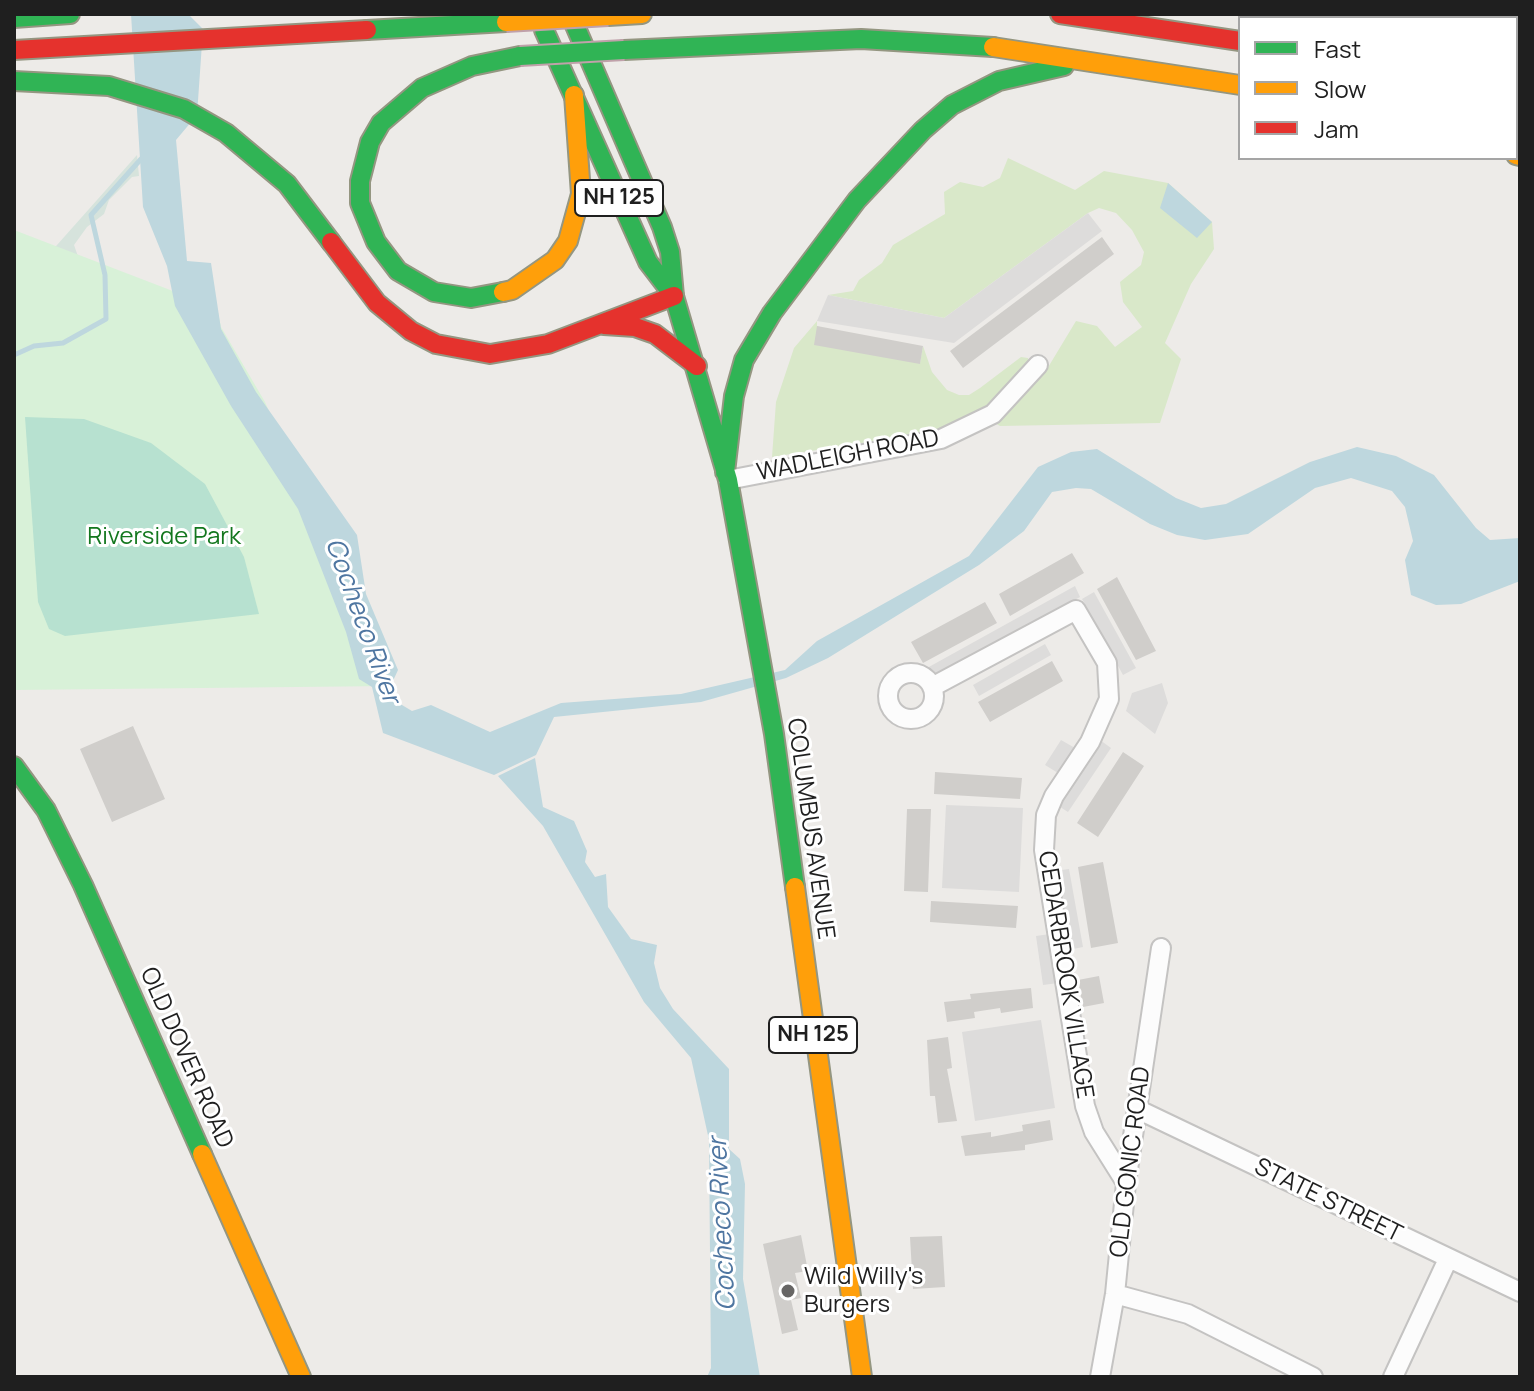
<!DOCTYPE html>
<html>
<head>
<meta charset="utf-8">
<style>
	body { margin:0 }
	#map { position:relative; width:1534px; height:1391px; overflow:hidden; background:#edebe8; font-family:Manrope,sans-serif }
	canvas { display:block }
	.frame { position:absolute; inset:0; border:16px solid #1f1f1f; pointer-events:none }
	.legend { position:absolute; left:1238px; top:16px; width:280px; height:144px; box-sizing:border-box; background:#fff; border:2px solid #a5a5a5; margin:0; padding:10px 14px; list-style:none; font-size:24px; color:#1f1f1f }
	.legend li { display:flex; align-items:center; gap:16px; height:40px }
	.legend b { width:40px; border:2px solid #a5a5a5 }
</style>
</head>
<body>
<div id="map">
<canvas width="1534" height="1391"></canvas>
<div class="frame"></div>
<ul class="legend">
<li><b style="height:10px;background:#30b455"></b>Fast</li>
<li><b style="height:10px;background:#ff9f0a"></b>Slow</li>
<li><b style="height:10px;background:#e5322d"></b>Jam</li>
</ul>
</div>
<script>
const ctx = document.querySelector('canvas').getContext('2d');
ctx.lineJoin = 'round';
function fillPath(path, color) {
  ctx.fillStyle = color;
  ctx.fill(path, 'evenodd');
}
function toPath(rows) {
  const path = new Path2D();
  for (const r of rows) {
    if (r.length === 3) {
      path.moveTo(r[0] + r[2], r[1]);
      path.arc(r[0], r[1], r[2], 0, 2 * Math.PI);
      continue;
    }
    path.moveTo(r[0], r[1]);
    for (let i = 2; i < r.length; i += 2) path.lineTo(r[i], r[i + 1]);
  }
  return path;
}
function trace(path, color, width, dash) {
  ctx.strokeStyle = color;
  ctx.lineWidth = width;
  ctx.lineCap = dash ? 'butt' : 'round';
  ctx.setLineDash(dash || []);
  ctx.stroke(path);
}
function label(font, color, halo, rows, align = 'center') {
  ctx.font = font + ' Manrope,sans-serif';
  ctx.lineWidth = 6;
  ctx.setLineDash([]);
  ctx.textBaseline = 'middle';
  ctx.strokeStyle = halo;
  ctx.fillStyle = color;
  for (const [text, x, y, turn = 0] of rows) {
    ctx.save();
    ctx.translate(x, y);
    ctx.rotate((+turn || 0) * Math.PI / 180);
    ctx.textAlign = isNaN(turn) ? turn : align;
    if (halo) ctx.strokeText(text, 0, 0);
    ctx.fillText(text, 0, 0);
    ctx.restore();
  }
}
const grass = toPath([
	[1008,158,1075,190,1104,171,1168,183,1212,222,1214,249,1191,284,1165,343,1181,359,1160,423,1000,426,993,422,1047,369,1076,321,1097,326,1115,347,1142,327,1123,302,1120,282,1141,265,1144,252,1132,230,1116,213,1099,208,1088,213,944,318,828,295,853,291,859,280,882,263,893,245,945,214,944,192,960,182,983,187,1000,178],
	[817,321,817,326,920,363,923,346,932,372,947,390,959,395,969,395,980,388,1021,357,1028,358,1029,365,985,409,939,431,772,457,776,402,794,348]
]);
const wetland = toPath([
	[137,155,139,176,132,177,109,200,104,214,87,227,74,245,81,265,41,263]
]);
const park = toPath([
	[14,230,217,308,221,327,265,402,390,686,14,690]
]);
const pitch = toPath([
	[25,417,84,419,151,443,205,484,244,557,259,614,65,636,49,629,38,602]
]);
const parking = toPath([
	[1088,213,1102,231,954,343,817,321,828,295,944,318],
	[1075,586,1080,597,934,679,927,668],
	[1094,592,1136,668,1123,675,1082,599],
	[1045,644,1051,655,979,696,973,685],
	[1162,683,1168,703,1155,734,1126,711,1132,693],
	[1061,740,1075,748,1058,773,1045,765],
	[1100,740,1111,748,1068,812,1057,805],
	[946,805,1023,808,1019,892,942,888],
	[1069,869,1083,947,1068,950,1054,871],
	[1050,934,1058,983,1043,985,1036,936],
	[1041,1020,1055,1108,975,1121,962,1032]
]);
const water = toPath([
	[131,14,188,14,203,29,197,115,176,140,187,261,211,263,221,329,256,392,357,535,366,594,398,670,392,683,397,702,412,711,431,705,490,732,561,703,681,694,785,670,817,641,969,556,1038,467,1071,452,1097,449,1176,498,1201,508,1226,504,1310,462,1357,447,1396,456,1434,475,1476,528,1490,540,1520,538,1520,581,1461,604,1436,605,1411,595,1405,560,1413,541,1405,507,1392,491,1351,478,1315,488,1248,534,1205,540,1177,535,1150,524,1091,489,1076,488,1052,492,1024,531,979,565,828,658,786,678,701,702,554,717,536,755,494,775,383,733,372,687,359,679,346,632,298,509,231,406,175,306,167,266,143,207],
	[1168,183,1212,222,1197,238,1160,208],
	[535,758,543,807,574,821,587,851,585,862,595,877,606,874,608,907,631,939,657,945,654,963,660,988,673,1009,729,1069,729,1149,740,1159,745,1184,743,1279,760,1377,707,1377,711,1368,709,1140,691,1058,644,1002,543,826,498,776]
]);
const stream = toPath([
	[14,355,34,346,63,343,106,319,105,275,91,215,141,159]
]);
const building = toPath([
	[1102,237,1114,254,963,368,950,351],
	[817,326,923,346,920,364,814,345],
	[1072,553,1084,573,1010,616,999,594],
	[1117,577,1156,651,1136,660,1097,589],
	[985,602,997,623,923,663,911,642],
	[1052,661,1063,681,990,722,978,702],
	[133,726,165,799,112,822,80,749],
	[1123,752,1144,766,1098,837,1077,823],
	[935,772,1022,778,1020,799,934,794],
	[907,809,931,809,928,892,904,891],
	[1103,862,1118,943,1091,948,1078,867],
	[931,901,1018,906,1016,928,930,922],
	[1099,976,1104,1003,1083,1007,1078,980],
	[1031,988,1033,1008,1001,1013,1000,1008,974,1012,975,1018,947,1022,944,1002,971,999,970,994],
	[948,1037,952,1068,947,1069,957,1121,938,1123,935,1096,930,1096,927,1040],
	[1050,1120,1053,1140,1025,1145,1025,1150,965,1156,961,1136,991,1132,991,1137,1023,1131,1022,1125],
	[801,1235,808,1271,795,1273,801,1298,791,1300,798,1330,782,1334,763,1244],
	[942,1236,945,1287,913,1289,910,1237]
]);
const street = toPath([
	[728,480,941,439,993,414,1038,365],
	[911,696,23],
	[932,687,1076,610,1107,663,1109,699,1090,742,1054,796,1046,815,1044,850,1085,1106,1094,1132,1126,1183],
	[1137,1109,1520,1292],
	[1115,1294,1188,1314,1313,1377],
	[1100,1377,1115,1294,1126,1183,1161,948],
	[1393,1377,1448,1259]
]);
const fast = toPath([
	[570,14,662,227,670,252,674,296],
	[1284,14,1303,18],
	[14,18,70,14],
	[367,30,506,22],
	[544,30,648,262,674,296],
	[624,50,861,39,993,47],
	[14,81,109,86,184,109,226,133,287,184,331,242],
	[1516,114,1520,116],
	[503,292,471,298,434,292,398,271,376,242,360,203,360,181,370,142,381,123,422,88,472,66,520,56],
	[674,296,728,480,774,734,795,887],
	[725,472,734,396,744,360,772,313,857,200,923,130,952,105,999,81,1064,66],
	[14,766,46,810,83,885,202,1154]
]);
const slow = toPath([
	[1415,14,1426,18],
	[608,16,642,14],
	[993,47,1240,85],
	[1516,52,1520,53],
	[1516,79,1520,81],
	[1516,155,1520,156],
	[503,292,512,290,555,260,568,241,581,194,574,95],
	[795,887,862,1377],
	[202,1154,301,1377]
]);
const jam = toPath([
	[1060,14,1240,41],
	[14,50,367,30],
	[331,242,377,303,411,331,436,344,490,354,548,344,674,296],
	[604,325,635,327,655,334,697,366]
]);
const fastBridge = toPath([
	[520,56,624,50]
]);
const slowBridge = toPath([
	[506,22,608,16]
]);
const markers = [
	[788,1291,8,"#676665"]
];
const shields = [
	[619,198,88],
	[813,1035,88]
];
const shieldNames = [
	["NH 125",619,198],
	["NH 125",813,1035]
];
const streetNames = [
	["WADLEIGH ROAD",848,456,-11],
	["COLUMBUS AVENUE",810,829,82],
	["CEDARBROOK VILLAGE",1065,975,81],
	["OLD DOVER ROAD",186,1058,66],
	["OLD GONIC ROAD",1131,1162,-83],
	["STATE STREET",1328,1201,26]
];
const parkNames = [
	["Riverside Park",164,537]
];
const poiNames = [
	["Wild Willy's",804,1277],
	["Burgers",804,1305]
];
const waterNames = [
	["Cocheco River",362,621,70],
	["Cocheco River",723,1224,-93]
];
fillPath(grass, '#d9e8c9');
fillPath(wetland, '#d6e3dc');
fillPath(park, '#d8f1d8');
fillPath(pitch, '#b7e1d0');
fillPath(parking, '#dddcdb');
fillPath(water, '#bed7de');
trace(stream, '#bed7de', 5);
fillPath(building, '#d0cecb');
trace(street, '#c4c3c2', 22);
trace(fast, '#949681', 22);
trace(slow, '#949681', 22);
trace(jam, '#949681', 22);
trace(street, '#fcfcfc', 18);
trace(fast, '#30b455', 18);
trace(slow, '#ff9f0a', 18);
trace(jam, '#e5322d', 18);
trace(fastBridge, '#c0a1aa', 22, []);
trace(slowBridge, '#c0a1aa', 22, []);
trace(fastBridge, '#30b455', 18);
trace(slowBridge, '#ff9f0a', 18);
for (const [x, y, r, color] of markers) {
  const dot = new Path2D();
  dot.arc(x, y, r, 0, 2 * Math.PI);
  ctx.fillStyle = color;
  ctx.fill(dot);
  trace(dot, '#fff', 3);
}
for (const [x, y, w] of shields) {
  const box = new Path2D();
  box.roundRect(x - w / 2, y - 18, w, 36, 6);
  ctx.fillStyle = '#fff';
  ctx.fill(box);
  trace(box, '#1f1f1f', 2);
}
label('bold 22px', '#1f1f1f', null, shieldNames);
label('24px', '#1f1f1f', '#fff', streetNames);
label('24px', '#13771e', '#fff', parkNames);
label('24px', '#1f1f1f', '#fff', poiNames, 'left');
label('italic 26px', '#4f76a1', '#fff', waterNames);
</script>
</body>
</html>
